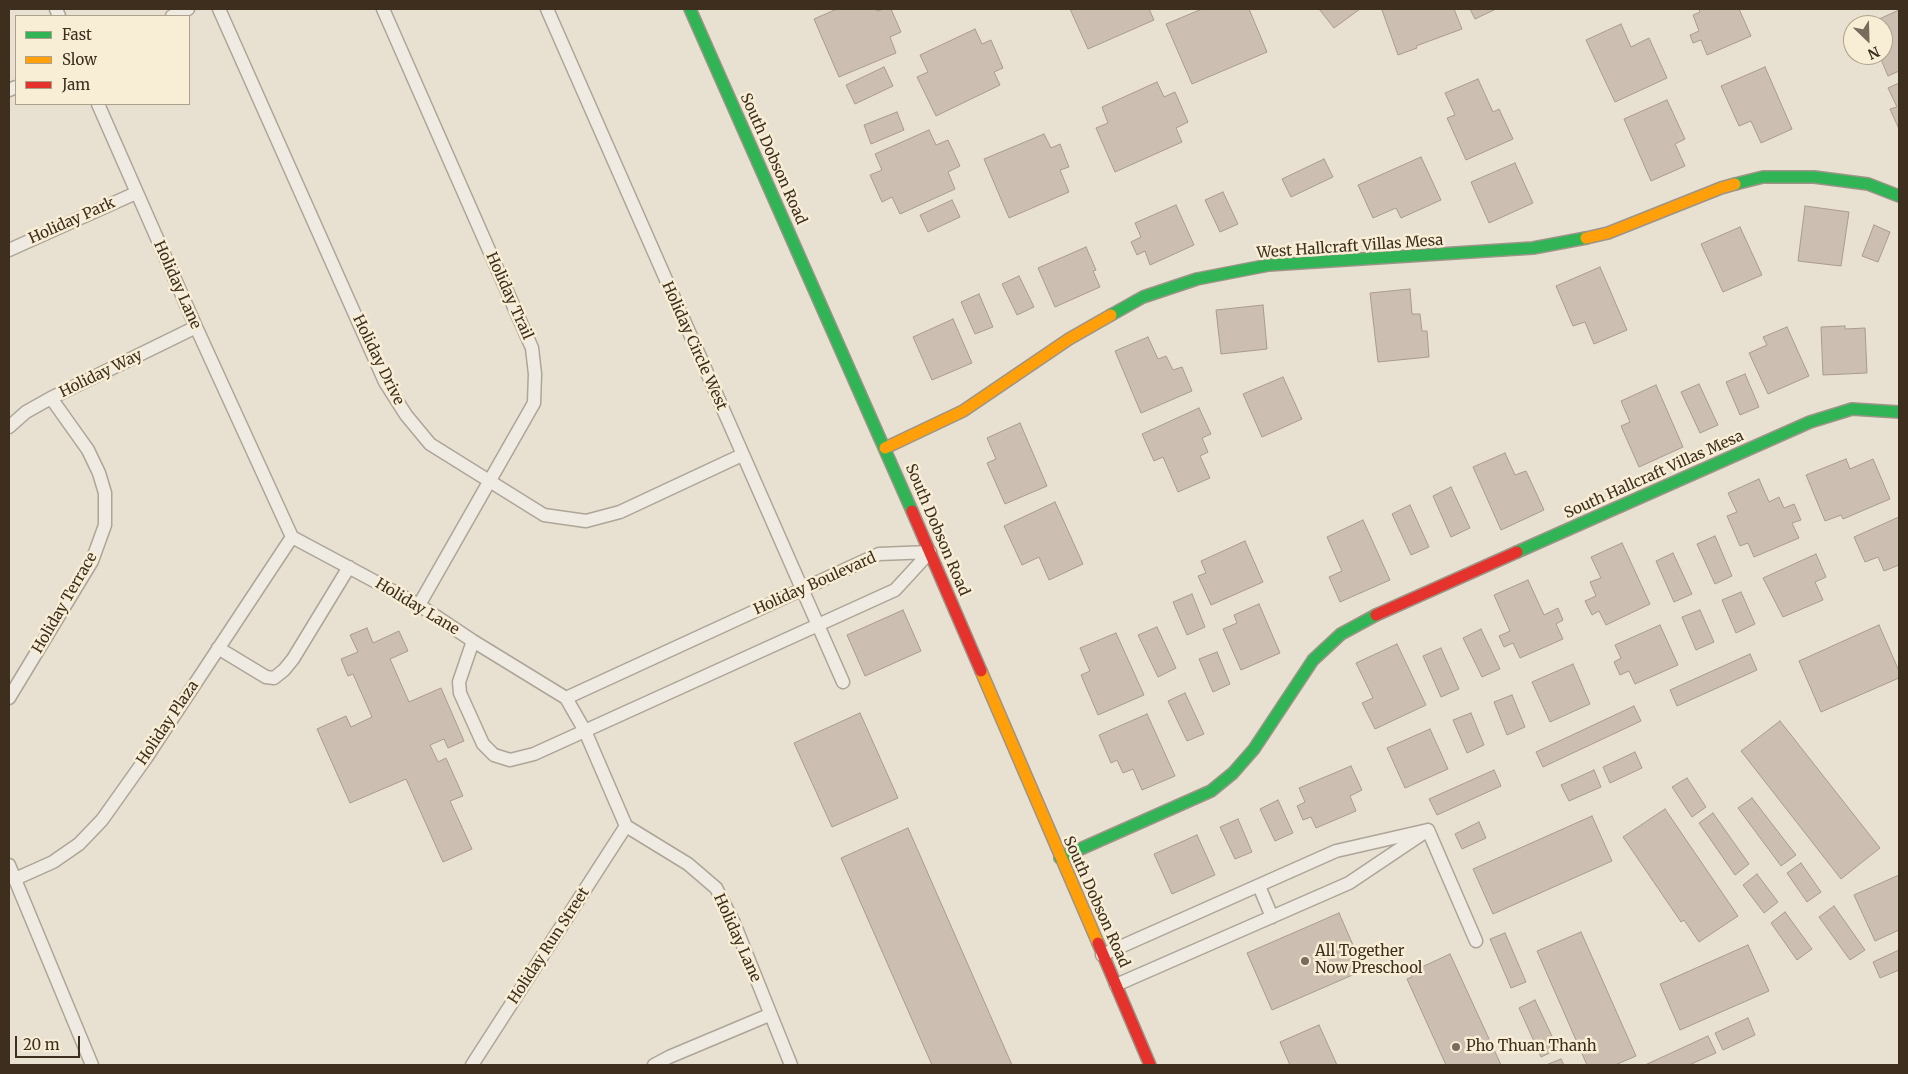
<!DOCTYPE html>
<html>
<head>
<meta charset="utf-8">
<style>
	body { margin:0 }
	#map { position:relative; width:1908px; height:1074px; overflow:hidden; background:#e8e0d0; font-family:Merriweather,serif }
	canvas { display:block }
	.frame { position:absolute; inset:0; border:10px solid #3e2e1e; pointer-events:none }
	.legend { position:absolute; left:15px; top:15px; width:175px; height:90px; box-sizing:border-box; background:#f8eed6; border:1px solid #aea18c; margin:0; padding:6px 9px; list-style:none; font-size:15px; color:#3e2e1e }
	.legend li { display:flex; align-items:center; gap:10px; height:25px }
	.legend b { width:25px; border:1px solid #aea18c }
	.north { position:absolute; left:1843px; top:15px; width:50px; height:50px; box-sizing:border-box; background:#f8eed6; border:1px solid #aea18c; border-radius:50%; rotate:156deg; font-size:14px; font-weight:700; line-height:20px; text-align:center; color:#3e2e1e }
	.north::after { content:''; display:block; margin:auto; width:18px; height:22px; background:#7a6c5c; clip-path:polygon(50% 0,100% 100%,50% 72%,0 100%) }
	.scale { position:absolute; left:15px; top:1036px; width:65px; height:22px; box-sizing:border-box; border:2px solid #3e2e1e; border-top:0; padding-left:6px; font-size:15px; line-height:18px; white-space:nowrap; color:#3e2e1e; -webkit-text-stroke:4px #f8eed6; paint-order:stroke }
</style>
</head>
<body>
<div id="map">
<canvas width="1908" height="1074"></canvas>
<div class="frame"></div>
<ul class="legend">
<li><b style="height:6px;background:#30b455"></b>Fast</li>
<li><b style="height:6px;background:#ff9f0a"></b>Slow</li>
<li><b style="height:6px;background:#e5322d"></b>Jam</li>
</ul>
<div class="north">N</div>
<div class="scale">20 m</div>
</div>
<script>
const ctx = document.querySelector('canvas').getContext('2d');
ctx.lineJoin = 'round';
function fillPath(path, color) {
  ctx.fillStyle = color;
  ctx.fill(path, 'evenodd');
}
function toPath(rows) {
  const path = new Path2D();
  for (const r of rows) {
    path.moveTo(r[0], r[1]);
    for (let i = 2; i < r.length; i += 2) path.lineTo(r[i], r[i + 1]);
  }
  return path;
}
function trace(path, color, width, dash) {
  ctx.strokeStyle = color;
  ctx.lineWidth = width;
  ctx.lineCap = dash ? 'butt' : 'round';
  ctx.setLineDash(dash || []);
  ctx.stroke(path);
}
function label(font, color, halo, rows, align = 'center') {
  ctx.font = font + ' Merriweather,serif';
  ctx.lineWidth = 5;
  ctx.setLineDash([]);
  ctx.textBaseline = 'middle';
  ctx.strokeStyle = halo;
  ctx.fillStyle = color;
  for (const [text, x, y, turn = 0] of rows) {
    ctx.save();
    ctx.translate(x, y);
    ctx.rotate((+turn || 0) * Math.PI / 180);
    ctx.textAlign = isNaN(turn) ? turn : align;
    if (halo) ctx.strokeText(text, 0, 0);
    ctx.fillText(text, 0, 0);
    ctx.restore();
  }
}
const building = toPath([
	[837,9,876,9,877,11,884,9,891,9,901,32,890,37,896,53,839,77,814,19,837,9],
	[1070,9,1149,9,1154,20,1088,49,1070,9],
	[1202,9,1249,9,1267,52,1192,84,1166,24,1202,9],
	[1319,9,1360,9,1334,28,1319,9],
	[1386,9,1454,9,1462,29,1416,46,1417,48,1398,55,1382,10,1386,9],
	[1470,9,1496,9,1475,19,1470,9],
	[1699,9,1739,9,1751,36,1707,55,1701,40,1693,43,1690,35,1699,31,1693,15,1700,12,1699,9],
	[1899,10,1899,71,1888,76,1880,57,1872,60,1869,55,1883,55,1883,25,1866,25,1899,10],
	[1621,24,1631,47,1649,38,1667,78,1615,102,1586,40,1621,24],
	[975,29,982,44,991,40,1003,68,994,72,1000,85,936,116,917,77,928,72,920,55,975,29],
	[884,67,893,86,855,104,846,85,884,67],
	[1765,67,1792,129,1761,143,1751,121,1739,126,1721,86,1765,67],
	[1478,79,1493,112,1499,109,1513,139,1466,160,1447,118,1455,115,1445,93,1478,79],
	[1157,82,1164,97,1175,92,1188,122,1176,128,1182,142,1115,172,1096,128,1108,123,1102,107,1157,82],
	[1899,83,1899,129,1890,109,1897,107,1888,88,1899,83],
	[1667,100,1685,139,1675,144,1685,166,1651,181,1624,119,1667,100],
	[897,112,904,130,871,144,864,125,897,112],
	[929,130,936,145,948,140,960,166,948,172,955,189,900,214,892,197,882,202,870,175,882,170,875,154,929,130],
	[1044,134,1051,148,1060,144,1069,167,1060,170,1069,192,1009,218,984,159,1044,134],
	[1421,157,1441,200,1401,218,1396,208,1373,218,1358,185,1421,157],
	[1324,159,1333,177,1291,197,1282,179,1324,159],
	[1515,163,1533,203,1489,223,1471,182,1515,163],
	[1223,192,1238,224,1220,232,1205,200,1223,192],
	[952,200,960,217,928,232,920,215,952,200],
	[1176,205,1194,245,1150,265,1145,251,1137,255,1131,242,1141,237,1135,223,1176,205],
	[1805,206,1849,212,1841,266,1798,261,1805,206],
	[1874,225,1890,232,1878,262,1862,256,1874,225],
	[1740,227,1762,275,1723,292,1701,244,1740,227],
	[1086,247,1096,270,1093,271,1100,287,1055,307,1038,268,1086,247],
	[1600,267,1627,330,1594,344,1585,322,1573,326,1556,286,1600,267],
	[1019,276,1034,307,1017,315,1002,284,1019,276],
	[1410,289,1412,314,1420,314,1422,331,1427,331,1429,357,1378,362,1370,293,1410,289],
	[979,294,993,327,975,334,961,302,979,294],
	[1263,305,1267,349,1221,354,1216,310,1263,305],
	[953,319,972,363,932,380,913,337,953,319],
	[1845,326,1845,329,1865,328,1867,373,1823,375,1821,327,1845,326],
	[1787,327,1809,376,1768,394,1749,353,1767,345,1763,337,1787,327],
	[1148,337,1158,359,1166,356,1173,370,1182,367,1192,391,1141,413,1115,351,1148,337],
	[1745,374,1759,407,1740,415,1726,382,1745,374],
	[1283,377,1302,419,1262,437,1243,394,1283,377],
	[1699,384,1718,425,1700,433,1681,392,1699,384],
	[1656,385,1683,447,1639,467,1621,426,1630,422,1621,401,1656,385],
	[1199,408,1211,434,1202,438,1208,452,1200,456,1210,478,1178,492,1163,457,1154,461,1142,434,1199,408],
	[1020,423,1047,486,1005,504,987,463,996,459,987,438,1020,423],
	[1505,453,1515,475,1526,471,1544,510,1501,530,1473,467,1505,453],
	[1846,459,1850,469,1873,459,1890,499,1843,519,1841,515,1825,521,1806,475,1846,459],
	[1759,479,1769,502,1779,497,1784,508,1794,504,1801,520,1792,523,1799,538,1754,557,1748,543,1740,546,1727,516,1737,512,1728,493,1759,479],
	[1451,487,1470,528,1451,537,1433,496,1451,487],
	[1055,502,1083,564,1049,580,1039,557,1022,565,1004,526,1055,502],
	[1410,505,1429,547,1411,555,1392,514,1410,505],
	[1899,517,1899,565,1884,571,1878,557,1865,562,1854,537,1899,517],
	[1363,520,1390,580,1340,602,1329,577,1342,571,1327,537,1363,520],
	[1715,536,1732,576,1715,584,1697,544,1715,536],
	[1245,541,1263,582,1211,605,1198,576,1206,573,1201,561,1245,541],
	[1622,543,1650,604,1606,625,1599,611,1592,615,1585,601,1596,596,1590,582,1601,578,1591,557,1622,543],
	[1673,553,1692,594,1674,602,1656,561,1673,553],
	[1816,554,1826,577,1815,582,1823,600,1783,617,1763,578,1816,554],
	[1528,580,1544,615,1558,608,1563,620,1556,624,1563,639,1520,658,1513,643,1504,647,1499,636,1510,631,1494,595,1528,580],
	[1741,592,1755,624,1736,633,1722,600,1741,592],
	[1192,594,1205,627,1187,635,1173,602,1192,594],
	[1259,604,1280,653,1241,670,1223,629,1237,623,1234,615,1259,604],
	[903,610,921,651,865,676,847,635,903,610],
	[1700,610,1714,642,1696,650,1682,617,1700,610],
	[1660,625,1678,665,1635,684,1629,671,1620,675,1614,662,1621,658,1615,645,1660,625],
	[1879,625,1899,671,1899,678,1821,712,1799,661,1879,625],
	[1157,627,1176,668,1158,677,1138,635,1157,627],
	[367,628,373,643,399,631,408,651,390,659,409,702,441,688,464,741,448,748,444,739,430,745,438,762,446,758,463,796,450,801,472,849,443,862,406,779,350,803,317,729,346,716,351,727,372,717,353,674,348,676,341,659,358,652,350,635,367,628],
	[1481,629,1500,669,1482,677,1463,638,1481,629],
	[1116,633,1144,695,1098,715,1081,675,1090,671,1080,648,1116,633],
	[1397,644,1426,705,1375,729,1362,703,1373,698,1356,663,1397,644],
	[1441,648,1459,689,1441,697,1423,656,1441,648],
	[1217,652,1230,684,1213,692,1199,659,1217,652],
	[1750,654,1757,670,1677,706,1670,690,1750,654],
	[1573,664,1590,704,1550,722,1532,682,1573,664],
	[1185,693,1204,734,1187,741,1168,701,1185,693],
	[1512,695,1525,727,1507,735,1494,702,1512,695],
	[1634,706,1641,721,1543,767,1536,752,1634,706],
	[860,713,898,798,832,827,794,743,860,713],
	[1471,713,1484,745,1467,753,1453,720,1471,713],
	[1147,714,1175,776,1142,790,1133,769,1123,773,1117,760,1111,763,1099,735,1147,714],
	[1780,721,1880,848,1841,879,1741,751,1780,721],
	[1430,729,1448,769,1405,788,1387,748,1430,729],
	[1635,752,1642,768,1610,783,1603,767,1635,752],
	[1351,766,1362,790,1350,796,1356,811,1316,828,1311,817,1303,820,1297,806,1305,802,1299,788,1351,766],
	[1494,770,1501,786,1437,815,1429,799,1494,770],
	[1594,770,1601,787,1569,801,1561,785,1594,770],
	[1687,778,1706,807,1692,817,1672,787,1687,778],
	[1752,798,1796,855,1781,866,1738,808,1752,798],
	[1278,800,1293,833,1275,841,1260,809,1278,800],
	[1665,809,1738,916,1699,942,1684,920,1681,922,1623,837,1665,809],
	[1713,813,1749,864,1735,875,1699,823,1713,813],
	[1592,816,1612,861,1493,914,1473,869,1592,816],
	[1238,819,1252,852,1235,859,1220,827,1238,819],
	[1479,822,1486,838,1462,849,1455,834,1479,822],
	[908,828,1012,1065,932,1065,841,858,908,828],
	[1197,835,1215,875,1172,894,1154,854,1197,835],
	[1801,863,1821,892,1807,902,1787,873,1801,863],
	[1757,874,1778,902,1764,913,1743,885,1757,874],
	[1899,875,1899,930,1875,941,1854,895,1899,875],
	[1834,906,1865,950,1850,960,1819,917,1834,906],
	[1785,912,1812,949,1797,960,1771,923,1785,912],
	[1339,913,1364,970,1272,1010,1247,953,1339,913],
	[1581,932,1636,1056,1615,1065,1587,1065,1537,951,1581,932],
	[1505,933,1526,982,1511,988,1490,939,1505,933],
	[1748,945,1769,991,1680,1030,1660,984,1748,945],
	[1899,950,1899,970,1880,978,1873,962,1899,950],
	[1450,954,1501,1065,1446,1065,1407,979,1412,977,1411,972,1450,954],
	[1535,1000,1558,1049,1541,1057,1519,1008,1535,1000],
	[1748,1018,1755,1035,1723,1050,1715,1033,1748,1018],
	[1319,1025,1337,1065,1290,1065,1280,1042,1319,1025],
	[1708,1036,1716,1053,1689,1065,1645,1065,1708,1036],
	[1561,1059,1564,1065,1546,1065,1561,1059]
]);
const lane = toPath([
	[56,9,59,16],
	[219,9,385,382,406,415,430,444,544,515,586,521,620,512,742,455],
	[383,9,532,348,535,374,534,403,419,605],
	[547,9,843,682],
	[172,16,188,9],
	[9,90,16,87],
	[98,104,196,327,292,537,419,605,473,641,566,698,585,731,626,826,688,864,716,888,734,923,791,1065],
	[9,250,136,193],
	[9,427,26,412,51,398,196,327],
	[473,641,459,682,460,693,483,744,494,755,510,760,534,754,895,590,930,552],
	[218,648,266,677,274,678,284,670,293,659,349,567],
	[9,698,92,561,105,525,105,493,99,473,88,450,51,398],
	[566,698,879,554,930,552],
	[1428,830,1476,941],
	[9,865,92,1065],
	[15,879,53,862,79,844,102,820,146,758,292,537],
	[1259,886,1272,917],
	[1102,955,1336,851,1428,830],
	[1116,985,1349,883,1422,834],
	[472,1065,626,826],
	[654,1065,669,1057,769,1015]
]);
const fast = toPath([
	[690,9,912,511],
	[1735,184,1763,177,1814,177,1868,184,1899,196],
	[1111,315,1143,297,1197,279,1269,265,1533,248,1586,238],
	[1517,552,1810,422,1852,409,1899,412],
	[1060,858,1211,791,1233,773,1254,749,1313,660,1341,634,1376,615]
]);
const slow = toPath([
	[1586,238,1608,233,1721,188,1735,184],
	[885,448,963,411,1069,339,1111,315],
	[981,671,1098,943]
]);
const jam = toPath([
	[912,511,981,671],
	[1376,615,1517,552],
	[1098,943,1150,1065]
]);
const markers = [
	[1305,961,5,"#7a6c5c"],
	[1456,1047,5,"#7a6c5c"]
];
const streetNames = [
	["South Dobson Road",773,159,66],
	["Holiday Park",72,221,-24],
	["West Hallcraft Villas Mesa",1350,247,-4],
	["Holiday Lane",177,285,66],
	["Holiday Trail",509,296,66],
	["Holiday Circle West",694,346,66],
	["Holiday Drive",378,360,64],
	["Holiday Way",101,374,-26],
	["South Hallcraft Villas Mesa",1654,475,-24],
	["South Dobson Road",937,530,67],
	["Holiday Boulevard",815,584,-24],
	["Holiday Terrace",65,603,-60],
	["Holiday Lane",417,607,31],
	["Holiday Plaza",168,723,-56],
	["South Dobson Road",1096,902,66],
	["Holiday Lane",737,938,66],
	["Holiday Run Street",549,946,-57]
];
const poiNames = [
	["All Together",1315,952],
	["Now Preschool",1315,969],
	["Pho Thuan Thanh",1466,1047]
];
fillPath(building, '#ccbeb0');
trace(building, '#a99b8e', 1);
trace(lane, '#ada598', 15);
trace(fast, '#9d9488', 14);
trace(slow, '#9d9488', 14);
trace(jam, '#9d9488', 14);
trace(lane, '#efebe2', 12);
trace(fast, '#30b455', 11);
trace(slow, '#ff9f0a', 11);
trace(jam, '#e5322d', 11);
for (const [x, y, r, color] of markers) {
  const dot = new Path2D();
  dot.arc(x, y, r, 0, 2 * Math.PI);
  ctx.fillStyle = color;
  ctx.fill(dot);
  trace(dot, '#f8eed6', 2);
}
label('15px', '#3e2e1e', '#f8eed6', streetNames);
label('15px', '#3e2e1e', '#f8eed6', poiNames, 'left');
</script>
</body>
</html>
